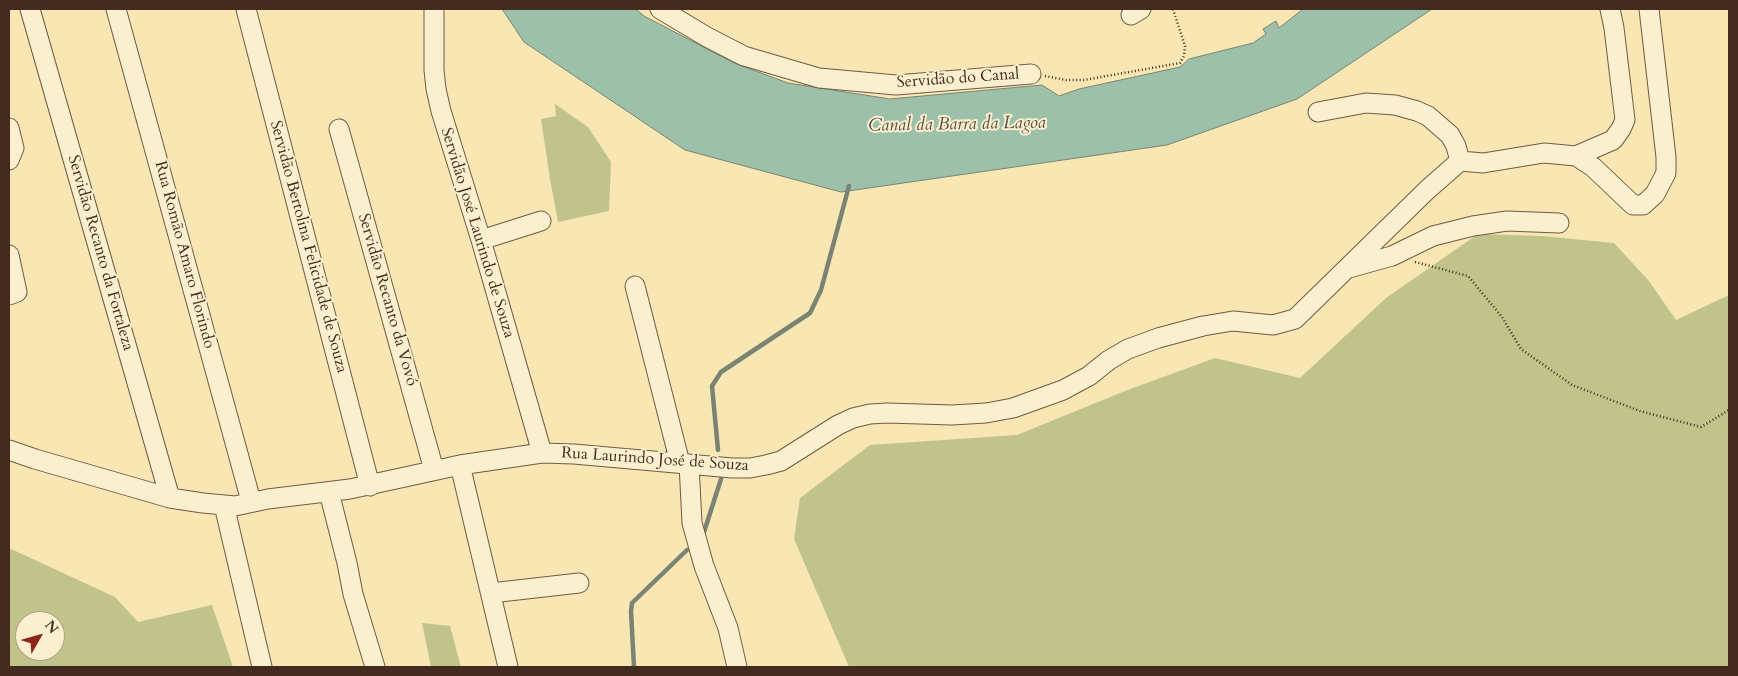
<!DOCTYPE html>
<html>
<head>
<meta charset="utf-8">
<style>
	body { margin:0 }
	#map { position:relative; width:1738px; height:676px; overflow:hidden; background:#f8e6b3; font-family:Cardo,serif }
	canvas { display:block }
	.frame { position:absolute; inset:0; border:10px solid #442b1f; pointer-events:none }
	.north { position:absolute; left:15px; top:611px; width:50px; height:50px; box-sizing:border-box; background:#faefce; border:1px solid #b1a188; border-radius:50%; rotate:52deg; font-size:14px; font-weight:700; line-height:20px; text-align:center; color:#442b1f }
	.north::after { content:''; display:block; margin:auto; width:18px; height:22px; background:#8f2418; clip-path:polygon(50% 0,100% 100%,50% 72%,0 100%) }
</style>
</head>
<body>
<div id="map">
<canvas width="1738" height="676"></canvas>
<div class="frame"></div>
<div class="north">N</div>
</div>
<script>
const ctx = document.querySelector('canvas').getContext('2d');
ctx.lineJoin = 'round';
function fillPath(path, color) {
  ctx.fillStyle = color;
  ctx.fill(path, 'evenodd');
}
function toPath(rows) {
  const path = new Path2D();
  for (const r of rows) {
    path.moveTo(r[0], r[1]);
    for (let i = 2; i < r.length; i += 2) path.lineTo(r[i], r[i + 1]);
  }
  return path;
}
function trace(path, color, width, dash) {
  ctx.strokeStyle = color;
  ctx.lineWidth = width;
  ctx.lineCap = dash ? 'butt' : 'round';
  ctx.setLineDash(dash || []);
  ctx.stroke(path);
}
function label(font, color, halo, rows, align = 'center') {
  ctx.font = font + ' Cardo,serif';
  ctx.lineWidth = 4;
  ctx.setLineDash([]);
  ctx.textBaseline = 'middle';
  ctx.strokeStyle = halo;
  ctx.fillStyle = color;
  for (const [text, x, y, turn = 0] of rows) {
    ctx.save();
    ctx.translate(x, y);
    ctx.rotate((+turn || 0) * Math.PI / 180);
    ctx.textAlign = isNaN(turn) ? turn : align;
    if (halo) ctx.strokeText(text, 0, 0);
    ctx.fillText(text, 0, 0);
    ctx.restore();
  }
}
const green = toPath([
	[555,104,588,127,611,162,609,211,558,222,550,179,541,119,556,116],
	[1478,234,1542,236,1614,243,1649,281,1676,320,1729,295,1729,667,849,667,794,539,800,498,870,445,1017,435,1125,391,1215,358,1300,378,1386,298],
	[9,548,115,597,138,622,212,605,233,667,9,667],
	[25,621,55,621,55,651,25,651],
	[422,623,450,626,461,667,431,667]
]);
const water = toPath([
	[502,9,636,9,644,16,734,63,788,83,890,99,1042,85,1059,96,1079,89,1180,67,1189,59,1253,43,1266,34,1263,29,1276,21,1279,28,1303,9,1432,9,1297,99,1167,145,841,192,685,150,524,42,502,9]
]);
const stream = toPath([
	[718,450,712,386,721,372,810,313,821,290,849,186],
	[704,532,721,479],
	[634,667,631,611,632,603,687,550]
]);
const path = toPath([
	[1045,76,1066,80,1084,80,1180,63,1184,56,1185,46,1173,9],
	[1415,262,1468,276,1502,317,1521,349,1572,385,1640,411,1701,427,1729,410]
]);
const minor = toPath([
	[30,9,170,498],
	[116,9,251,501],
	[246,9,370,486],
	[434,9,434,70,436,89,441,111,481,240,542,453],
	[660,9,707,37,744,56,819,78,896,85,1031,74],
	[1131,15,1141,9],
	[1318,112,1366,103,1395,105,1417,111,1428,116,1450,135,1456,146,1460,161],
	[9,128,14,148,9,160],
	[339,129,434,470],
	[1576,156,1593,167,1633,205,1643,205,1655,194,1666,173,1666,157,1649,9],
	[481,240,541,221],
	[9,255,17,292,9,295],
	[1349,268,1392,256,1433,236,1473,226,1507,221,1559,223],
	[635,286,680,463],
	[9,450,35,459,170,498,203,503,235,506,268,499,350,489,460,465,542,453,574,454,732,468,750,468,766,465,781,461,838,425,853,418,870,414,887,413,952,415,986,413,1013,408,1063,390,1089,376,1109,360,1128,349,1158,338,1203,326,1233,321,1273,325,1295,319,1427,190,1460,161,1483,163,1544,153,1576,156,1613,140,1621,129,1625,120,1614,28,1610,9],
	[689,464,692,523,704,566,728,628,737,667],
	[460,465,508,667],
	[329,492,347,563,353,594,375,667],
	[224,505,262,667],
	[491,593,579,583]
]);
const streetNames = [
	["Servidão do Canal",958,79,-4],
	["Servidão José Laurindo de Souza",477,233,73],
	["Servidão Bertolina Felicidade de Souza",308,247,75],
	["Servidão Recanto da Fortaleza",100,253,74],
	["Rua Romão Amaro Florindo",184,255,75],
	["Servidão Recanto da Vovó",387,300,74],
	["Rua Laurindo José de Souza",655,460,4]
];
const waterNames = [
	["Canal da Barra da Lagoa",957,125,-1]
];
fillPath(green, '#c1c48a');
fillPath(water, '#9dc0aa');
trace(water, '#798472', 1);
trace(stream, '#798472', 4.5);
trace(minor, '#715a44', 21);
trace(path, '#442b1f', 2.5, [1, 2.5]);
trace(minor, '#faefce', 19);
label('16px', '#442b1f', '#faefce', streetNames);
label('italic 18px', '#5a5042', '#faefce', waterNames);
</script>
</body>
</html>
